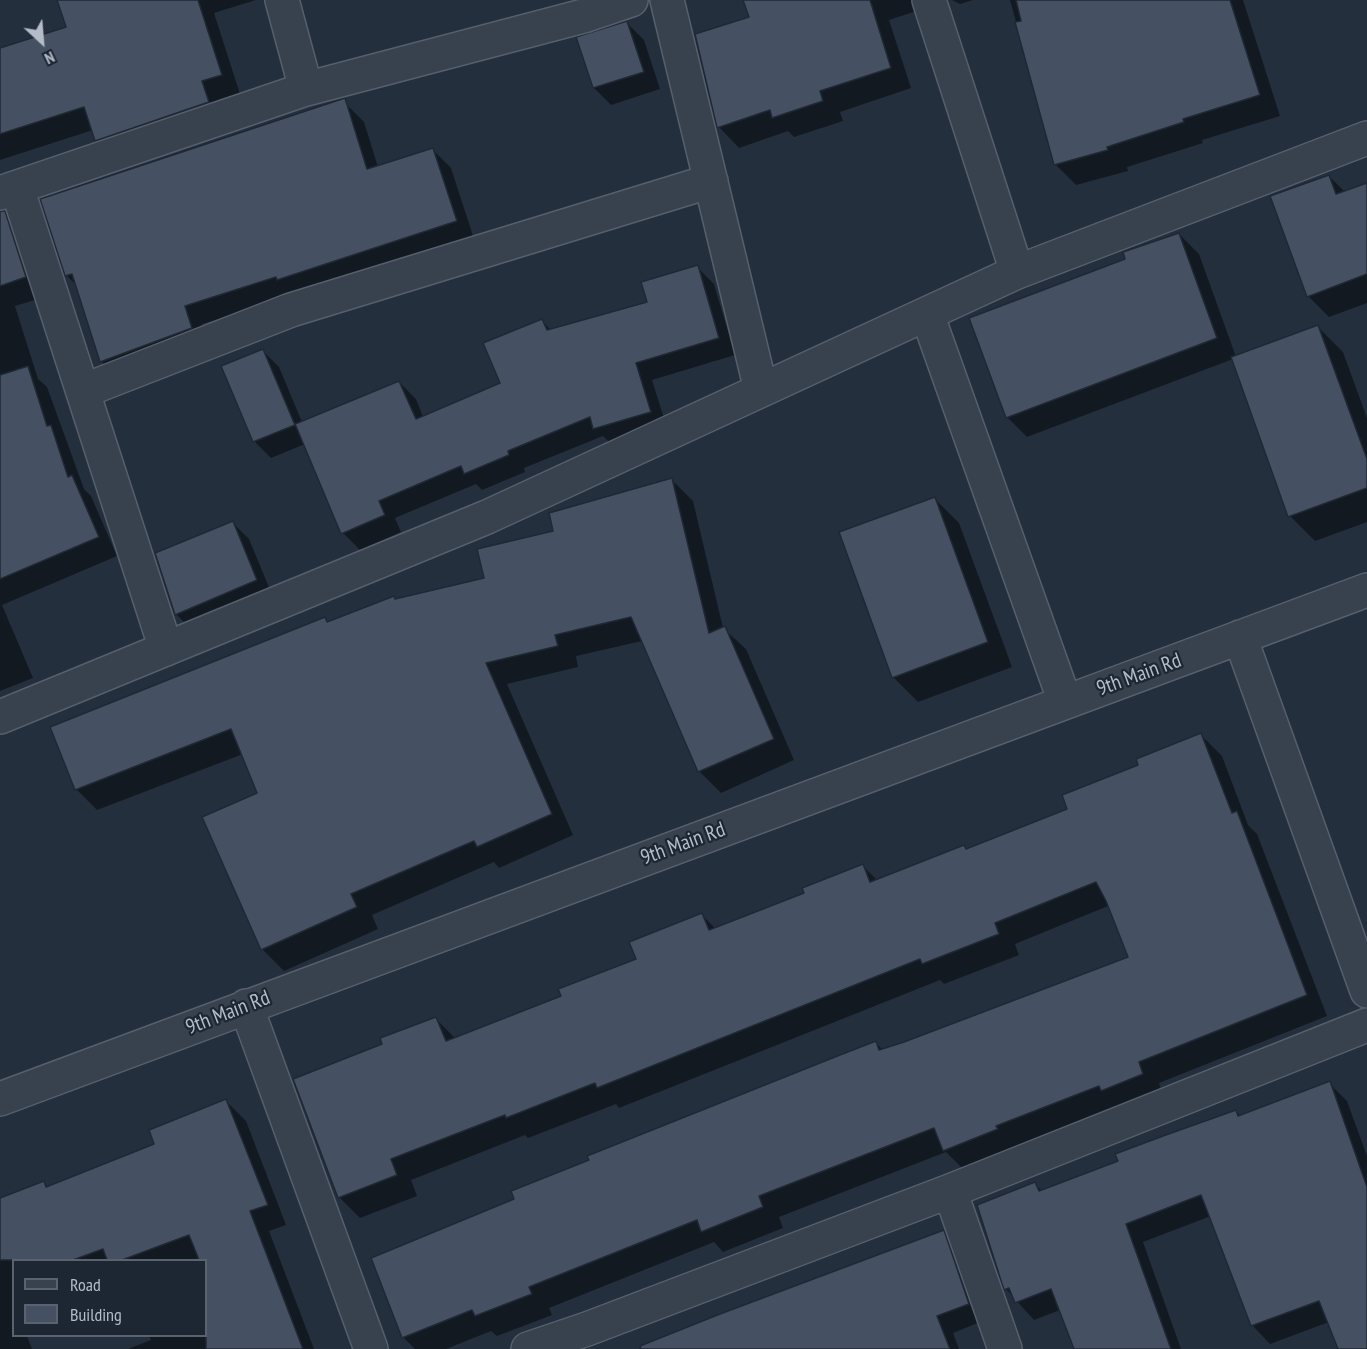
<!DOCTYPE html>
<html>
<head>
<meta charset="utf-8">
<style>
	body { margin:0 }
	#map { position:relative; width:1367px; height:1349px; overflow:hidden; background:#242f3e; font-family:"PT Sans Narrow",sans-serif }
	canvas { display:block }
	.legend { position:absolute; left:12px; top:1259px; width:195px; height:78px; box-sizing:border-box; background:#1d2633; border:2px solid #59626f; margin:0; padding:8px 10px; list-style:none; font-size:18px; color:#b4bcc9 }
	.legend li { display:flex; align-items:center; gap:12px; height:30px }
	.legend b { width:30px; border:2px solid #59626f }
	.north { position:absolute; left:12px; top:12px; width:60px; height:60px; -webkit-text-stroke:4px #1d2633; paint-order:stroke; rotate:154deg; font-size:16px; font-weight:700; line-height:24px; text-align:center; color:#b4bcc9 }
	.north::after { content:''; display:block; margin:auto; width:21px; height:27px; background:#b4bcc9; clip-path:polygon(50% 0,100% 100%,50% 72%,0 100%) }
</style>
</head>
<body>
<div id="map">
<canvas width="1367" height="1349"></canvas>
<ul class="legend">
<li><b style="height:8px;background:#38414e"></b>Road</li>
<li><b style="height:16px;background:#455162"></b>Building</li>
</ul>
<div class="north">N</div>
</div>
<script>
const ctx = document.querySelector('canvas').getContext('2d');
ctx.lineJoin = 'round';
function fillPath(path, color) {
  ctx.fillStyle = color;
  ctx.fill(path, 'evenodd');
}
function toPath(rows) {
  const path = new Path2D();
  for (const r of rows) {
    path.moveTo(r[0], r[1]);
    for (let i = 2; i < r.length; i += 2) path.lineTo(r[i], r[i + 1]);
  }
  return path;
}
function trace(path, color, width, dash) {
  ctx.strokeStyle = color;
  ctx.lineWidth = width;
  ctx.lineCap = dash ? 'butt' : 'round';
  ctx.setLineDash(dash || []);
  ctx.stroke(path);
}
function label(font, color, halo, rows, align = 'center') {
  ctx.font = font + ' "PT Sans Narrow",sans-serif';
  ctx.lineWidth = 4.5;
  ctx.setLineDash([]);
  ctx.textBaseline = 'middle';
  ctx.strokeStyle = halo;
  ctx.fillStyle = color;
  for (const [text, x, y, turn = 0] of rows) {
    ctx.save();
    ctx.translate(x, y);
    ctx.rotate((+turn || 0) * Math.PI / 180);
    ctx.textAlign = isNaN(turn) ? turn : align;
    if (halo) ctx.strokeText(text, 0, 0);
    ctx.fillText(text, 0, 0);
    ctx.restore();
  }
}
const shadow = toPath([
	[58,0,256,0,214,13,240,94,221,100,227,121,116,159,97,140,93,130,0,160,0,50,68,28],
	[745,0,950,0,889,20,911,88,840,112,843,121,794,137,788,131,739,148,719,127,751,18],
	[952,0,973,0,960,4],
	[1010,0,1243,0,1280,116,1202,140,1203,143,1127,167,1128,171,1076,185,1055,164],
	[627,23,644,40,660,89,611,105,594,88],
	[346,104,364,122,378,167,433,150,451,168,474,239,202,324,210,347,120,380,102,362,77,286,67,276,42,200],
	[1329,176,1345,192,1367,184,1367,303,1329,317,1308,296],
	[0,212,24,232,45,297,15,306,38,379,47,387,84,489,91,496,117,556,2,605,33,678,0,691],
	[1179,234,1199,254,1236,357,1318,327,1343,352,1367,418,1367,522,1315,541,1290,516,1233,359,1027,437,1007,417,1127,260],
	[697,267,714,284,735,355,652,380,667,428,612,445,603,436,524,468,525,472,482,490,476,484,395,518,401,532,360,550,343,533,305,444,271,458,254,441,262,350,279,367,302,422,399,382,416,399,423,417,502,384,542,321,551,330,649,303],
	[672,480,693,501,723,628,746,649,794,760,721,793,699,771,642,641,576,656,578,667,507,684,573,835,499,868,494,862,372,915,378,929,284,971,262,949,259,794,243,754,97,810,76,789,325,619,329,623,394,597,397,600,486,579,555,532],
	[934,498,959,523,1012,667,918,702,893,677],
	[232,522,249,539,273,597,193,631,176,614],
	[1201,735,1222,756,1248,825,1257,834,1327,1016,1159,1083,1163,1095,965,1171,946,1152,779,1217,783,1228,723,1252,714,1242,549,1308,552,1315,497,1336,491,1331,446,1349,415,1349,403,1337,516,1200,876,1043,883,1050,1129,957,1108,906,1015,944,1019,955,944,984,940,980,619,1108,616,1104,528,1138,525,1135,411,1180,417,1196,360,1218,339,1197,384,1045,436,1019,456,1039,563,997,638,959,702,915,716,929,806,893,863,866,878,881,967,850,1069,810,1140,766],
	[1329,1083,1347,1101,1367,1156,1367,1349,1340,1349,1329,1322,1270,1344,1253,1326,1211,1216,1143,1242,1181,1349,1075,1349,1060,1310,1034,1320,1006,1289,1035,1184,1042,1191,1120,1162,1236,1111,1240,1116],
	[226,1101,246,1121,286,1225,269,1231,314,1349,128,1349,151,1340,149,1336,206,1336,206,1304,216,1300,206,1274,206,1260,200,1260,199,1258,192,1260,14,1260,14,1336,27,1336,32,1349,0,1349,0,1200,44,1183,49,1188,156,1145],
	[943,1232,960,1249,985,1320,953,1333,959,1349,638,1349]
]);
const building = toPath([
	[57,0,198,0,222,75,202,81,209,102,95,141,84,107,0,134,0,48,66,27,57,0],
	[743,0,870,0,891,68,820,91,823,101,772,118,770,110,717,128,695,34,749,17,743,0],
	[1016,0,1230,0,1260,95,1183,119,1184,122,1107,147,1108,150,1054,165,1015,22,1021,21,1016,0],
	[627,21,644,72,593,88,576,37,627,21],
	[345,98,367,169,433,148,457,221,277,280,276,277,185,306,192,328,100,362,72,274,65,276,40,199,345,98],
	[1329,175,1336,194,1367,183,1367,274,1307,297,1270,196,1329,175],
	[0,211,5,211,26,277,0,286,0,211],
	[1179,233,1217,338,1006,418,969,318,1125,259,1123,252,1179,233],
	[698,265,719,338,636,363,651,412,593,429,590,417,508,451,509,455,464,474,461,466,379,501,385,515,341,534,295,424,399,381,416,419,500,383,483,343,542,319,547,330,647,302,641,282,698,265],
	[1318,325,1367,459,1367,488,1288,517,1231,357,1318,325],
	[263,349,295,425,253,442,221,366,263,349],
	[28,366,47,426,51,425,68,477,72,475,99,537,0,579,0,375,28,366],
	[672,478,709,633,725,626,774,739,698,772,631,617,555,635,558,646,486,663,552,814,477,847,474,841,351,894,357,907,261,950,202,817,257,793,231,729,75,790,50,727,325,617,327,622,394,596,395,599,484,578,477,549,553,531,549,513,672,478],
	[935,497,988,642,892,678,839,532,935,497],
	[233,521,257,580,175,615,155,553,233,521],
	[1201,733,1232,813,1237,811,1307,995,1139,1062,1143,1074,1101,1091,1099,1086,996,1126,998,1129,943,1151,934,1128,759,1196,763,1207,701,1232,697,1220,529,1287,532,1294,475,1316,472,1310,402,1338,371,1258,514,1199,511,1191,589,1160,587,1156,840,1055,876,1041,879,1050,904,1042,1128,957,1106,901,1096,882,995,923,999,934,922,964,920,959,597,1088,595,1083,506,1118,505,1115,391,1159,397,1175,338,1198,293,1079,382,1044,380,1038,436,1017,446,1041,561,996,558,989,636,959,629,942,702,913,709,930,804,893,802,888,863,864,870,882,964,845,966,849,1067,809,1062,795,1138,765,1136,759,1201,733],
	[1330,1081,1367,1187,1367,1349,1338,1349,1319,1301,1251,1326,1201,1195,1126,1224,1171,1349,1074,1349,1051,1289,1015,1303,1009,1288,1004,1290,977,1205,1035,1182,1039,1191,1118,1161,1115,1154,1163,1136,1236,1110,1238,1116,1330,1081],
	[226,1099,268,1205,250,1211,303,1349,206,1349,206,1260,199,1260,189,1235,122,1260,107,1260,103,1249,73,1260,0,1260,0,1198,44,1181,46,1187,154,1144,149,1130,226,1099],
	[944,1230,969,1304,937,1316,950,1349,641,1349,640,1346,720,1314,944,1230]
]);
const minor = toPath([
	[282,0,306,89],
	[667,0,761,390],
	[929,0,1017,272],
	[17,188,166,649],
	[0,193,306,89,587,15,631,0],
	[927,314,1065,702],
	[83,391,291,310,711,181],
	[1240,637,1367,991],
	[0,717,487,517,1017,272,1367,138],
	[246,1006,371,1349],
	[0,1099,1367,590],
	[950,1191,1005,1349],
	[528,1349,587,1329,950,1191,1367,1025]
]);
const streetNames = [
	["9th Main Rd",1139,675,-20],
	["9th Main Rd",683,844,-20],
	["9th Main Rd",228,1013,-21]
];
fillPath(shadow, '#0007');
fillPath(building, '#455162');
trace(building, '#1f2835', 1.5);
trace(minor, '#565f6c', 36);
trace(minor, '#38414e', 33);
label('21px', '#b4bcc9', '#1d2633', streetNames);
</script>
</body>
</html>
